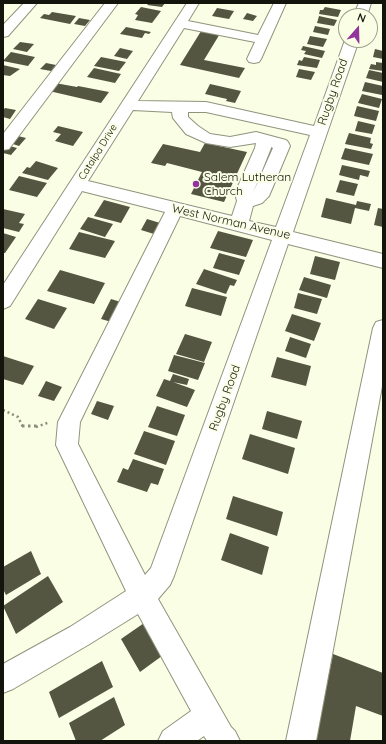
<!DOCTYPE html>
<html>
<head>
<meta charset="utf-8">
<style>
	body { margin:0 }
	#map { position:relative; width:386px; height:744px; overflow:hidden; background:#fafee5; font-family:Quicksand,sans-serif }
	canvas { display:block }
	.frame { position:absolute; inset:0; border:4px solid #13140c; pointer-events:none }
	.north { position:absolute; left:338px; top:8px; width:40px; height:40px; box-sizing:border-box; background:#fafee5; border:1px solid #9ea08e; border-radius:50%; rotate:20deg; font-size:11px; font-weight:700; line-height:16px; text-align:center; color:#13140c }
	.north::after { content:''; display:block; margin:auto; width:14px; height:18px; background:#93339c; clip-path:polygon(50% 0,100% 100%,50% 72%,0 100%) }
</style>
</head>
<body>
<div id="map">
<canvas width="386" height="744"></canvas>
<div class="frame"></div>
<div class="north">N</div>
</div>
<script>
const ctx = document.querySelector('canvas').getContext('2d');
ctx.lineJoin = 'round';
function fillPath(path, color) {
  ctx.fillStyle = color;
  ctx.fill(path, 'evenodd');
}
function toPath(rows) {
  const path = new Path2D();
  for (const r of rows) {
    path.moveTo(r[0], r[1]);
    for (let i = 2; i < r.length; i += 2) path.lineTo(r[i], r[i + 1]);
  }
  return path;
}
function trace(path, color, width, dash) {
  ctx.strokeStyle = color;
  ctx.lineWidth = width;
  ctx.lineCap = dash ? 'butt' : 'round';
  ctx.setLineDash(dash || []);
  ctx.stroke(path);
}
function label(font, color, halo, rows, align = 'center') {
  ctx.font = font + ' Quicksand,sans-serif';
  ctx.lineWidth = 4;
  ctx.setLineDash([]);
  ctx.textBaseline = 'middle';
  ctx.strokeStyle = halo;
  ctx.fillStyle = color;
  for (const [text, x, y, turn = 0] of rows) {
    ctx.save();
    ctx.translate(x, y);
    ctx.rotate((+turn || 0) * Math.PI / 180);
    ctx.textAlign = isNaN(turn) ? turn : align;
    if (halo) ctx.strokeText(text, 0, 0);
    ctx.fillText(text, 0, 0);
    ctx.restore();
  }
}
const building = toPath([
	[149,3,165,3,162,7,147,5],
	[141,7,161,11,152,23,135,20,138,15,135,14],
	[325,7,341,10,338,17,319,14,320,10,323,10],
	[217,8,234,11,229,19,212,16],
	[52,12,76,16,70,24,40,18,44,14,49,15],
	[247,13,257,16,253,21,243,19],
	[319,16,337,20,334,26,317,23],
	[79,18,90,20,85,26,74,24],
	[315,26,330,29,328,35,313,32],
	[126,27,151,32,149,34,145,33,142,38,120,34],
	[203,28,221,32,204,60,245,68,239,78,180,65],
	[310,36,327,39,323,47,307,44],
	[20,42,34,44,27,52,13,49],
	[303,46,325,51,322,58,304,54,306,51,301,50],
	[120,48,133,51,127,59,114,56],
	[375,49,383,51,383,59,373,57],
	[11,52,35,57,28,66,3,61],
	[101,57,126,62,119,71,94,66],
	[304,57,320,60,317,68,297,65,299,60,302,61],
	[376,62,383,63,383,71,369,69,371,64,376,65],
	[46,63,56,65,51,71,40,69],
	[3,65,20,69,10,76,3,75],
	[94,68,121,74,115,83,87,77],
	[299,69,315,72,311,80,296,77],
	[369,70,383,73,383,82,366,78],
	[365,82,383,86,382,95,362,91],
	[55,83,77,87,78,86,109,92,101,103,49,91],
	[210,84,241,91,235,103,226,101,227,99,205,94],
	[362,94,382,99,379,108,358,103],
	[357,106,379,111,376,121,354,116],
	[5,108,16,110,10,119,3,117,3,110],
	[358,121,375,125,372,134,355,131],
	[58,126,83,132,73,146,55,141,61,134,53,132],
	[349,133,371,138,370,143,373,144,371,149,345,144],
	[14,135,26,138,19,146,7,142],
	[205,143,247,152,224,202,191,194,202,172,167,163,165,166,151,163,163,144,200,152],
	[6,145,17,148,11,155,3,153,3,148],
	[345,148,373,154,369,165,341,159],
	[36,161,58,168,48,180,22,173,27,167,30,168],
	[342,165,370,171,368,177,360,175,359,180,339,175],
	[19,176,47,183,37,197,9,190],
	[340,180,358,184,354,196,336,192],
	[326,198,356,205,357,201,371,204,369,211,355,208,351,224,321,217],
	[104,200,130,207,121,223,94,216],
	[378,208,383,209,383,227,374,225],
	[3,209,25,214,19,223,24,224,19,232,3,228],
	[88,217,113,224,105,237,80,229],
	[147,219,160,223,154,234,141,230],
	[218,231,253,240,246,257,210,248],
	[79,232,115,241,105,258,69,249],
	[3,233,16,237,5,253,3,253],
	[219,253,245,260,239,275,213,268],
	[315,256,340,262,335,280,310,274],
	[204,269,237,280,234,286,230,285,226,294,196,284],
	[60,270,105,283,94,304,47,291],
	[304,277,331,285,327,298,299,290],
	[192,288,227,297,221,316,185,306],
	[298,293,322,299,317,314,294,308],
	[38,299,67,308,54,329,25,319],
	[111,299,124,303,115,323,101,319],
	[292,314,321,323,314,341,285,331],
	[185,334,212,342,204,362,176,354],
	[290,337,311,344,306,358,285,351],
	[174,355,205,363,198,380,168,371],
	[3,356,34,366,23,385,3,379],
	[277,357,311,366,306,386,271,377],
	[173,374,189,379,187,385,173,382,195,390,187,407,156,396,164,379,170,381],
	[46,381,62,387,54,401,38,396],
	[97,401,114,406,108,420,91,414],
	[157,406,185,415,177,436,148,427],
	[267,411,302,421,297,439,262,429],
	[144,431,175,441,166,465,134,454],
	[250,434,295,448,288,474,242,459],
	[133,459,164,469,158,485,151,483,147,492,117,482,123,468,128,470],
	[233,496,283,512,277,536,226,519],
	[230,533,269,547,262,575,221,560],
	[31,551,41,574,6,595,3,589,3,567],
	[48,576,63,602,16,634,3,606],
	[147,621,166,653,140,672,121,639],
	[333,654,383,673,383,716,356,706,350,741,316,741],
	[102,661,113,687,59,718,49,692],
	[114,697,125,725,100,741,76,741,69,723]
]);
const pathFar1 = toPath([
	[3,410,18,417,23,427],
	[36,427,50,422]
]);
const path = toPath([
	[22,426,39,426]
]);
const minor = toPath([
	[24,3,37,3,8,36,3,37,3,25,24,3],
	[105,3,118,3,9,149,3,150,3,134,105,3],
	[187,3,199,3,188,21,258,35,274,3,286,3,261,59,259,62,254,63,249,62,247,59,255,42,184,28,138,101,206,102,314,126,345,40,346,39,346,40,359,40,293,232,383,254,383,268,288,244,174,576,170,585,158,599,231,727,235,731,240,741,207,741,204,736,197,741,158,741,163,731,191,711,138,614,88,645,13,689,3,693,3,664,70,627,126,591,56,445,58,422,165,212,82,191,10,306,3,309,3,285,187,3],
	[133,110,172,112,173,118,186,134,206,143,230,147,256,143,255,148,235,193,237,201,232,216,88,181,133,110],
	[188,112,206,112,310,135,276,227,249,221,253,206,262,203,269,196,290,146,288,142,286,140,256,132,230,137,210,134,198,126,188,117,188,112],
	[271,147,273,148,253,193,271,148,271,147],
	[180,216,272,240,151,568,145,575,78,444,80,422,180,216],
	[359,3,371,3,367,16,353,16,359,3],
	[383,320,383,381,316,741,286,741,373,328,376,322,383,320]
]);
const markers = [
	[196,184,4,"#93339c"]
];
const farStreetnames = [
	["Catalpa Drive",98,152,-58]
];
const streetNames = [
	["Rugby Road",333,92,-71],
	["West Norman Avenue",231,222,13],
	["Rugby Road",225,398,-70]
];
const poiNames = [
	["Salem Lutheran",204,177],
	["Church",204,191]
];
fillPath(building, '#545642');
trace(minor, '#90947d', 2);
trace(pathFar1, '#8a8c7c', 2.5, [2, 3]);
trace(path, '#8a8c7c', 3, [2.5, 3.5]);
fillPath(minor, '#fff');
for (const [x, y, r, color] of markers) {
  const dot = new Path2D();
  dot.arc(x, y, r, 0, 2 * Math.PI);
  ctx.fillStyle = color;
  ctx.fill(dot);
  trace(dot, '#fafee5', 1.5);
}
label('10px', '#13140c', '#fafee5', farStreetnames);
label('12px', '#13140c', '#fafee5', streetNames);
label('12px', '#13140c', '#fafee5', poiNames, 'left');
</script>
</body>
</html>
